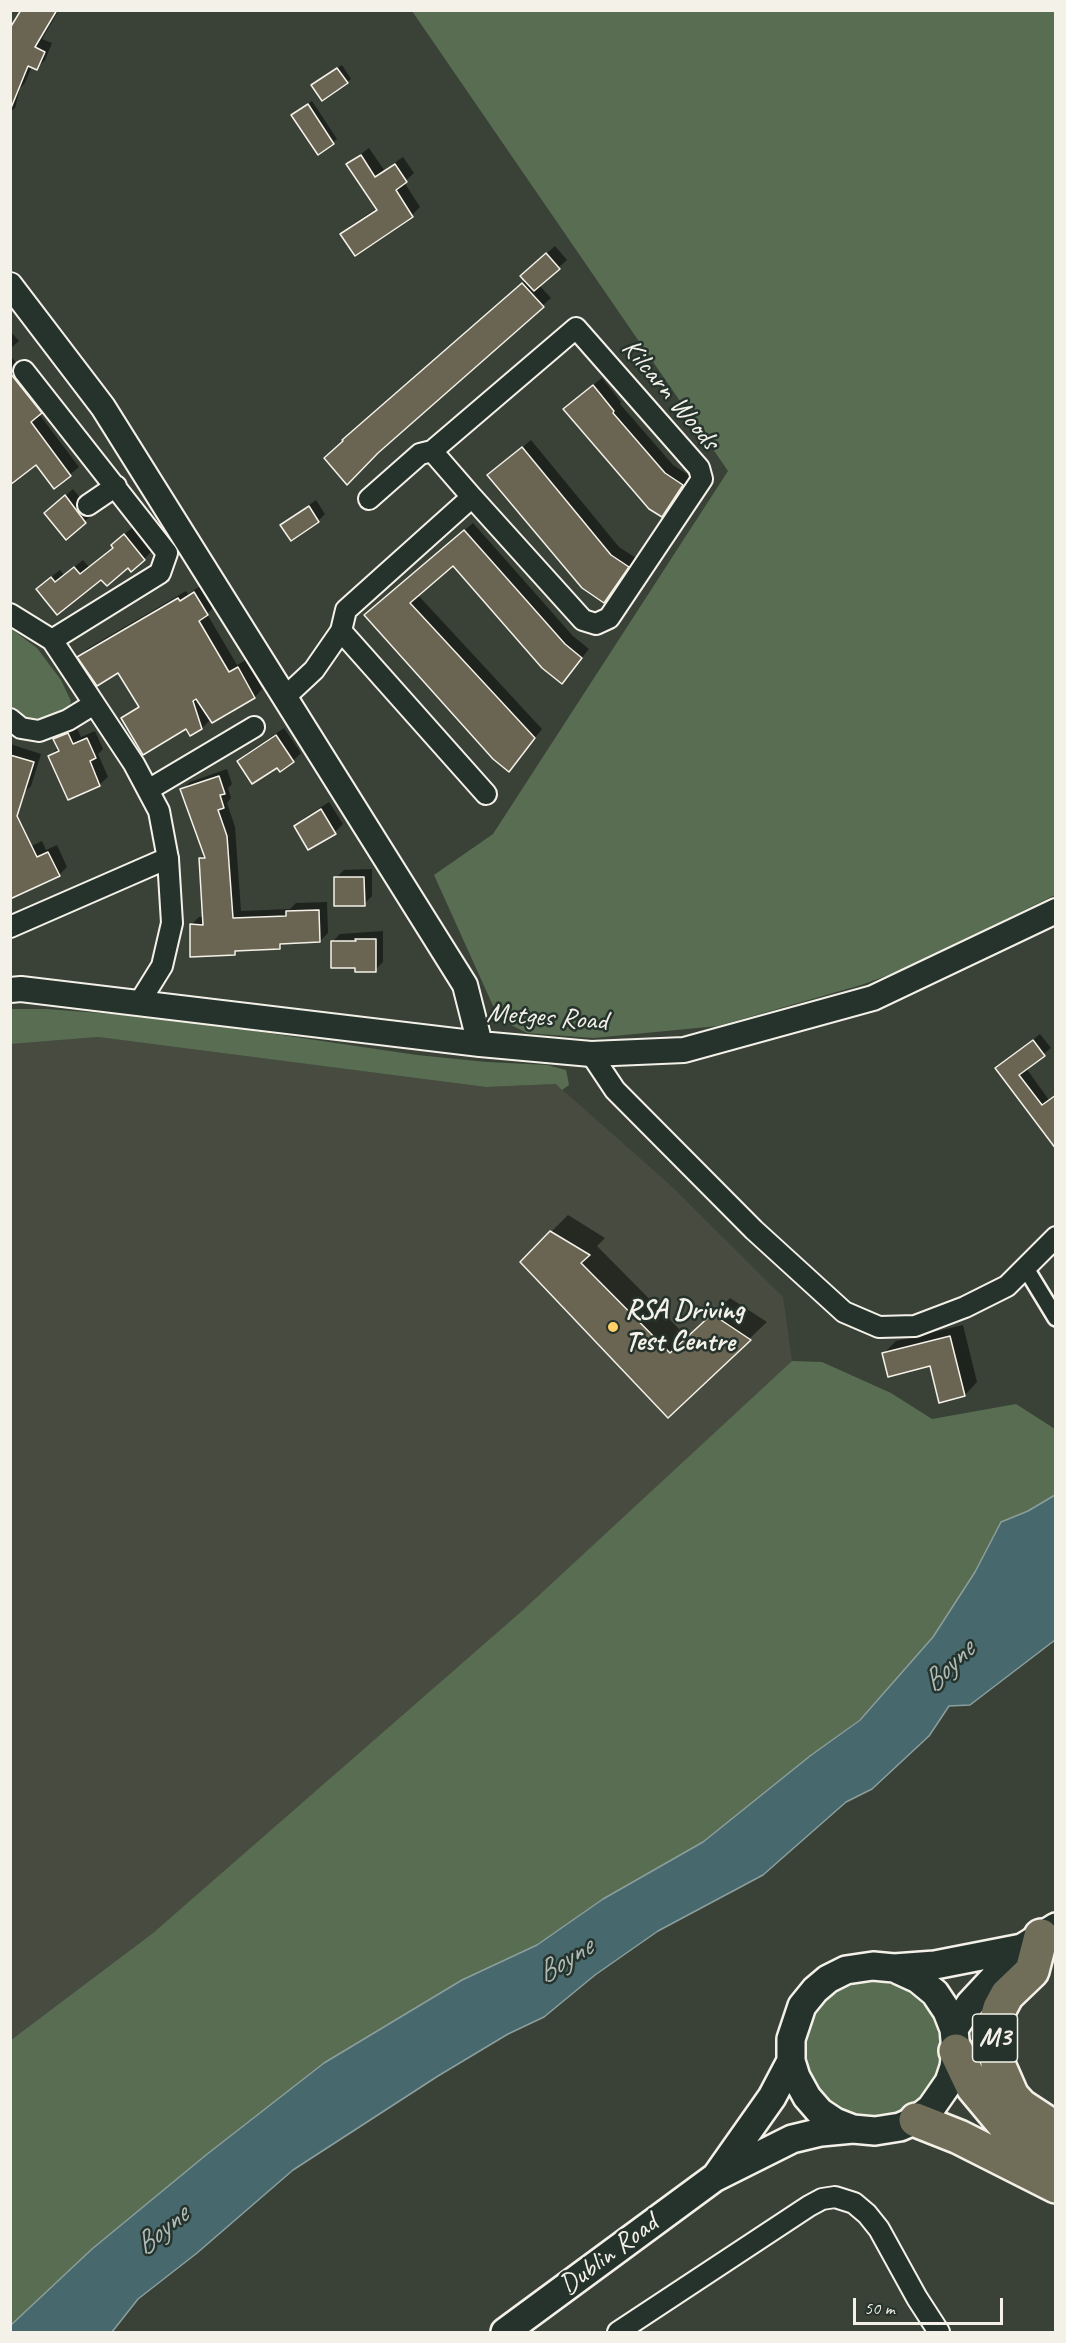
<!DOCTYPE html>
<html>
<head>
<meta charset="utf-8">
<style>
	body { margin:0 }
	#map { position:relative; width:1066px; height:2343px; overflow:hidden; background:#3a4238; font-family:Caveat,sans-serif }
	canvas { display:block }
	.frame { position:absolute; inset:0; border:12px solid #f4f1e8; pointer-events:none }
	.scale { position:absolute; left:853px; top:2298px; width:150px; height:27px; box-sizing:border-box; border:3px solid #f4f1e8; border-top:0; padding-left:8px; font-size:18px; line-height:21px; white-space:nowrap; color:#f4f1e8; -webkit-text-stroke:4px #26332d; paint-order:stroke }
</style>
</head>
<body>
<div id="map">
<canvas width="1066" height="2343"></canvas>
<div class="frame"></div>
<div class="scale">50 m</div>
</div>
<script>
const ctx = document.querySelector('canvas').getContext('2d');
ctx.lineJoin = 'round';
function fillPath(path, color) {
  ctx.fillStyle = color;
  ctx.fill(path, 'evenodd');
}
function toPath(rows) {
  const path = new Path2D();
  for (const r of rows) {
    if (r.length === 3) {
      path.moveTo(r[0] + r[2], r[1]);
      path.arc(r[0], r[1], r[2], 0, 2 * Math.PI);
      continue;
    }
    path.moveTo(r[0], r[1]);
    for (let i = 2; i < r.length; i += 2) path.lineTo(r[i], r[i + 1]);
  }
  return path;
}
function trace(path, color, width, dash) {
  ctx.strokeStyle = color;
  ctx.lineWidth = width;
  ctx.lineCap = dash ? 'butt' : 'round';
  ctx.setLineDash(dash || []);
  ctx.stroke(path);
}
function label(font, color, halo, rows, align = 'center') {
  ctx.font = font + ' Caveat,sans-serif';
  ctx.lineWidth = 5;
  ctx.setLineDash([]);
  ctx.textBaseline = 'middle';
  ctx.strokeStyle = halo;
  ctx.fillStyle = color;
  for (const [text, x, y, turn = 0] of rows) {
    ctx.save();
    ctx.translate(x, y);
    ctx.rotate((+turn || 0) * Math.PI / 180);
    ctx.textAlign = isNaN(turn) ? turn : align;
    if (halo) ctx.strokeText(text, 0, 0);
    ctx.fillText(text, 0, 0);
    ctx.restore();
  }
}
const built = toPath([
	[98,1037,486,1087,556,1084,669,1184,783,1297,792,1361,523,1610,153,1933,11,2040,11,1044]
]);
const green = toPath([
	[412,11,1055,11,1055,895,905,969,861,985,718,1026,593,1038,527,1033,499,1019,434,875,493,834,728,471],
	[10,628,37,648,61,680,71,701,68,710,35,725,20,720,11,709],
	[11,1009,46,1009,166,1018,417,1055,487,1062,547,1065,566,1070,569,1085,562,1090,556,1084,486,1087,98,1037,11,1044],
	[792,1361,822,1362,891,1393,932,1419,1016,1404,1055,1429,1055,1496,1028,1511,1001,1522,975,1572,933,1637,860,1719,810,1756,703,1842,603,1899,537,1945,462,1980,324,2063,206,2155,92,2249,11,2325,11,2040,153,1933,523,1610],
	[873,2049,67]
]);
const water = toPath([
	[1055,1495,1055,1640,970,1705,949,1706,929,1736,872,1789,846,1802,763,1875,658,1931,595,1975,544,2017,508,2034,438,2076,293,2170,197,2253,138,2299,112,2332,11,2332,11,2325,92,2249,206,2155,324,2063,462,1980,537,1945,603,1899,703,1842,810,1756,860,1720,933,1637,975,1572,1001,1522,1028,1511,1055,1495]
]);
const shadow = toPath([
	[23,10,59,10,42,39,52,43,45,60,37,68,32,66,25,83,20,88,15,108,10,112,10,30],
	[342,65,351,79,347,82,317,81],
	[312,101,337,139,318,153,293,115],
	[369,148,384,170,403,157,414,173,404,182,420,207,412,215,355,254,342,234,350,226,377,208,348,164],
	[555,246,567,260,539,285,551,298,368,460,369,462,347,483,352,432,526,280,530,268],
	[10,331,19,341,10,349],
	[10,355,49,404,39,414,79,467,55,487,37,463,10,444],
	[602,378,621,402,620,404,673,465,690,476,670,507,662,515,573,401],
	[531,440,619,547,636,558,612,593,604,601,561,561,560,562,489,476],
	[73,489,93,514,66,537,46,513],
	[316,500,325,514,318,521,282,525],
	[473,523,573,636,589,649,562,682,453,564,417,594,542,729,509,770,374,607],
	[133,527,152,551,144,559,102,577,57,613,46,581,60,570,64,575,83,560,89,567,114,547,121,537],
	[202,585,215,606,207,614,237,665,246,660,262,689,255,697,213,721,211,719,202,728,123,718,140,705,119,671,79,657,87,649,186,591,188,594],
	[76,726,81,737,95,731,103,749,98,754,108,777,99,785,50,756,59,747,55,740,63,732],
	[284,728,301,753,293,761,277,766,239,761,247,753],
	[10,744,41,754,31,786,23,794,10,790],
	[227,769,232,784,228,788,231,798,227,803,235,827,241,911,290,909,296,903,327,902,328,933,320,941,285,942,279,948,238,949,234,953,191,925,199,917,204,917,200,859,205,853,182,790,190,782],
	[329,802,343,824,335,832,295,826,304,818],
	[42,841,46,850,57,845,67,867,59,875,19,852],
	[372,869,372,896,364,904,336,878,344,870],
	[383,931,383,962,375,970,332,942,340,934],
	[1040,1034,1051,1048,1026,1068,1049,1100,1056,1095,1056,1132,997,1068],
	[568,1215,605,1238,597,1246,688,1338,730,1298,767,1322,668,1416,551,1232],
	[963,1325,977,1382,965,1395,932,1364,883,1354,896,1341]
]);
const building = toPath([
	[21,10,57,10,35,47,45,52,37,70,28,66,11,108,10,28,21,10],
	[337,68,348,83,322,101,311,85,337,68],
	[308,104,334,144,318,155,291,115,308,104],
	[361,155,375,177,395,164,407,182,396,190,413,217,355,256,340,234,377,210,346,164,361,155],
	[546,253,560,269,534,291,520,276,546,253],
	[522,283,544,307,378,453,347,485,324,458,343,441,342,440,522,283],
	[10,373,42,413,31,422,71,476,54,489,36,465,10,485,10,373],
	[593,385,614,411,613,413,665,473,683,485,662,517,649,509,563,409,593,385],
	[522,447,611,555,629,567,604,603,582,588,487,475,522,447],
	[65,495,86,523,66,540,44,513,65,495],
	[309,506,319,522,291,541,280,525,309,506],
	[464,530,565,644,582,658,562,684,542,668,453,566,410,603,535,738,509,772,493,759,364,615,464,530],
	[124,534,145,560,131,572,128,568,107,586,101,580,57,615,36,589,51,577,55,582,74,567,80,574,113,548,111,545,124,534],
	[194,592,208,615,199,621,229,672,238,667,255,698,212,723,196,699,193,701,202,729,190,736,186,729,143,755,121,718,139,707,118,673,97,686,77,657,178,598,180,601,194,592],
	[68,733,73,744,87,738,96,758,90,761,100,786,68,800,48,756,59,751,53,739,68,733],
	[276,735,294,762,280,772,277,768,252,784,237,761,276,735],
	[10,755,34,762,17,816,37,857,48,852,60,876,10,899,10,755],
	[219,776,225,794,220,795,224,808,218,810,227,836,233,918,286,916,286,911,319,910,320,942,280,944,280,949,235,951,235,955,190,957,190,924,203,925,199,858,205,858,180,789,219,776],
	[321,809,336,834,308,850,294,826,321,809],
	[334,877,364,877,365,906,334,906,334,877],
	[355,939,376,939,376,972,355,972,355,968,331,968,331,941,356,941,355,939],
	[1033,1040,1045,1056,1019,1075,1042,1105,1056,1095,1056,1149,995,1068,1033,1040],
	[550,1231,590,1255,581,1263,670,1353,712,1314,751,1340,668,1418,520,1262,550,1231],
	[950,1336,965,1396,939,1403,930,1366,888,1377,882,1353,950,1336]
]);
const pedestrian = toPath([
	[1025,1267,1056,1318]
]);
const minor = toPath([
	[369,499,420,454,432,451],
	[88,505,116,486],
	[10,614,52,640,160,573,167,553,24,371],
	[341,631,346,610,472,497,583,620,596,624,609,618,702,479,699,468,576,328,432,451,472,497],
	[52,640,134,764,159,811,168,859,172,923,162,966,139,1003],
	[284,698,314,670,341,631,486,794],
	[10,719,21,728,39,731,68,720,94,704],
	[148,790,254,727],
	[10,927,168,858],
	[591,1054,615,1090,754,1230,844,1312,879,1327,915,1326,965,1307,1007,1286,1056,1237],
	[618,2332,809,2206,822,2199,835,2197,854,2203,867,2214,879,2229,917,2298,939,2332]
]);
const tertiary = toPath([
	[10,285,103,407,465,985,480,1044],
	[10,990,21,989,480,1044,591,1054,684,1050,873,998,1056,911]
]);
const secondary = toPath([
	[954,2029,970,2004,1022,1948,1056,1927],
	[853,2129,835,2122,820,2112,807,2097,796,2077,791,2061,791,2039,802,2006,815,1990,828,1979,846,1970,873,1966,894,1968,935,1965,1022,1948],
	[717,2175,772,2097,791,2061],
	[505,2332,714,2178,792,2139,821,2132,853,2129,875,2131,900,2127,916,2120,931,2108,949,2082,954,2067,956,2051,954,2029,947,2011,935,1993,918,1979,894,1968]
]);
const motorway = toPath([
	[1041,1936,1032,1971,1007,1995,1000,2008,996,2022,996,2050,998,2064,1012,2096,1021,2106,1056,2129],
	[956,2051,973,2087,1008,2129,1056,2158],
	[916,2120,959,2137,1056,2186]
]);
const markers = [
	[613,1327,6,"#ffd166"]
];
const shields = [
	[995,2038,45]
];
const shieldNames = [
	["M3",995,2038]
];
const streetNames = [
	["Kilcarn Woods",670,395,50],
	["Metges Road",547,1018,4],
	["Dublin Road",609,2255,-37]
];
const poiNames = [
	["RSA Driving",625,1311],
	["Test Centre",625,1343]
];
const waterNames = [
	["Boyne",949,1667,-45],
	["Boyne",565,1961,-32],
	["Boyne",162,2231,-40]
];
fillPath(built, '#484c40');
fillPath(green, '#586d51');
fillPath(water, '#47696d');
trace(water, '#8c9f9e', 1.5);
fillPath(shadow, '#0007');
fillPath(building, '#6a6453');
trace(building, '#f4f1e8', 1.5);
trace(pedestrian, '#f4f1e8', 20);
trace(minor, '#f4f1e8', 24);
trace(tertiary, '#f4f1e8', 28);
trace(secondary, '#f4f1e8', 32);
trace(motorway, '#f4f1e8', 38);
trace(pedestrian, '#26332d', 15);
trace(minor, '#26332d', 20);
trace(tertiary, '#26332d', 24);
trace(secondary, '#26332d', 27);
trace(motorway, '#706e59', 33);
for (const [x, y, r, color] of markers) {
  const dot = new Path2D();
  dot.arc(x, y, r, 0, 2 * Math.PI);
  ctx.fillStyle = color;
  ctx.fill(dot);
  trace(dot, '#26332d', 2);
}
for (const [x, y, w] of shields) {
  const box = new Path2D();
  box.roundRect(x - w / 2, y - 24, w, 48, 4.5);
  ctx.fillStyle = '#26332d';
  ctx.fill(box);
  trace(box, '#f4f1e8', 1.5);
}
label('bold 27px', '#f4f1e8', null, shieldNames);
label('28px', '#f4f1e8', '#26332d', streetNames);
label('bold 28px', '#f4f1e8', '#26332d', poiNames, 'left');
label('italic 30px', '#afbbb7', '#26332d', waterNames);
</script>
</body>
</html>
